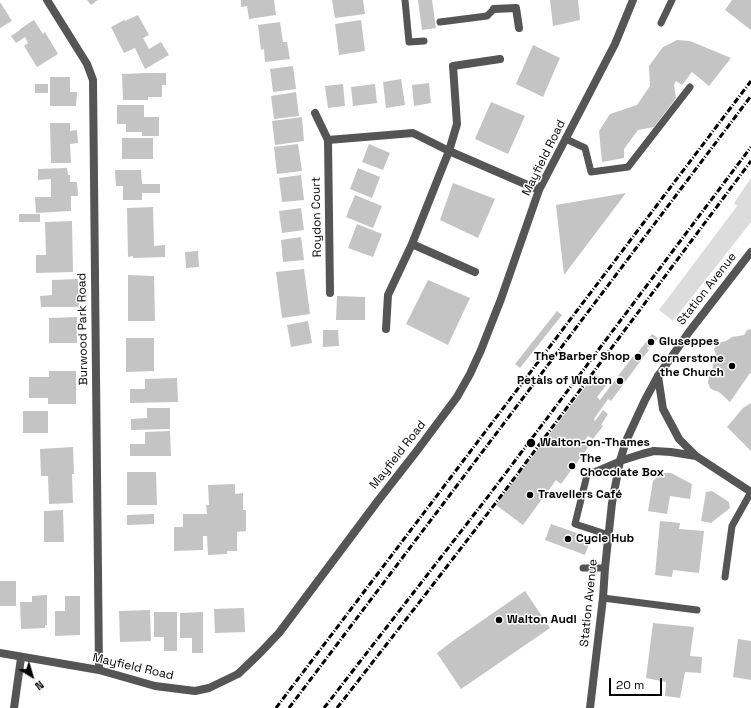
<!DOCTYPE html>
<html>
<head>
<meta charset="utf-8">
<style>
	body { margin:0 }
	#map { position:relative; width:751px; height:708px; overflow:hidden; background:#fff; font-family:"Space Grotesk",sans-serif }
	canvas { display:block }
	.north { position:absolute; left:12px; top:656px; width:40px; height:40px; -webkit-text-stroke:3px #fff; paint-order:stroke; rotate:142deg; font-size:11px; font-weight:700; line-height:16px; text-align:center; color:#000 }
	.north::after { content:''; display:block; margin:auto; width:14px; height:18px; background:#000; clip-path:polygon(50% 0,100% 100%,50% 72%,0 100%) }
	.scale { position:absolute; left:609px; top:678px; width:53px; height:18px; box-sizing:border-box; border:2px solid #000; border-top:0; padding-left:5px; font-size:12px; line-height:14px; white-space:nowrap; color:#000; -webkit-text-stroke:3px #fff; paint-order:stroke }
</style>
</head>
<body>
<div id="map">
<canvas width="751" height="708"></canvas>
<div class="north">N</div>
<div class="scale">20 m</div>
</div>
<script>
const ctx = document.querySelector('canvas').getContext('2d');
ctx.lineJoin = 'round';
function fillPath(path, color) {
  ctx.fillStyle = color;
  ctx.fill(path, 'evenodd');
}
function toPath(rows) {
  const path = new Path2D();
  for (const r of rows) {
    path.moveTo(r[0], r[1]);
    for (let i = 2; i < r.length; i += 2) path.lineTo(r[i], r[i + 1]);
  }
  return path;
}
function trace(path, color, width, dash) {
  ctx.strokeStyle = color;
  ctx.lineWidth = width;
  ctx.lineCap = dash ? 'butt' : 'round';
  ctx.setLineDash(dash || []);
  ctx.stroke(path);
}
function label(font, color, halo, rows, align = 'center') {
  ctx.font = font + ' "Space Grotesk",sans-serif';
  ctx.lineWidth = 3;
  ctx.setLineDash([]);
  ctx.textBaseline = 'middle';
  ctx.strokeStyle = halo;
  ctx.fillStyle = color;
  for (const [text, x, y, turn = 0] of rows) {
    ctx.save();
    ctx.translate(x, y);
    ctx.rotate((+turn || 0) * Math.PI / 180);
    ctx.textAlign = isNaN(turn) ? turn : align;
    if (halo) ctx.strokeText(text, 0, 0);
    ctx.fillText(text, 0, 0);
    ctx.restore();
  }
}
const green = toPath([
	[751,178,751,222,673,321,659,310,737,206,734,203]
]);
const building = toPath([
	[87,0,98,0,91,5],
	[241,0,274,0,276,15,249,19,247,6,241,7],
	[332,0,363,0,365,14,335,18],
	[418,0,432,0,436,28,422,30],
	[550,0,578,0,580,20,553,26],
	[732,0,751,0,751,30,725,10],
	[0,2,12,21,0,28],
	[138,15,149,35,143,38,149,49,161,42,169,55,145,69,135,48,124,53,111,27,124,20,125,21],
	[34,20,43,34,45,32,58,54,37,67,24,46,28,43,25,37,16,43,11,36,20,30,20,29],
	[361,20,365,51,339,55,335,24],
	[280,22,283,42,287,42,290,59,265,62,264,49,261,50,258,25],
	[677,40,690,41,731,58,709,86,692,72,682,85,676,81,674,85,676,98,654,127,638,130,624,149,624,158,602,162,599,131,610,114,637,105,650,86,649,66,663,47],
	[533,45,560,58,543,97,516,84],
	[293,66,296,89,273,92,270,69],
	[147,73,166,73,166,85,162,85,162,97,148,97,148,100,123,100,122,74],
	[50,77,70,77,70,92,77,92,76,106,50,106],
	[401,79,405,105,386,108,383,82],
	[429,83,431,103,414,106,412,85],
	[35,84,48,84,48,93,35,93],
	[343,84,345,106,328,108,325,86],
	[375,84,377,103,353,106,351,87],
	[296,92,299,116,274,119,271,96],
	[491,102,525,116,508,154,475,139],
	[117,105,144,105,144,117,159,117,159,136,142,136,142,132,126,132,126,124,117,124],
	[302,117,304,141,275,145,272,121],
	[50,123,70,123,70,131,77,130,78,143,70,144,71,163,51,163],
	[122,138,153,138,153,159,122,159],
	[298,144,302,171,277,174,274,147],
	[369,144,390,153,383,170,362,162],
	[67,168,68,175,70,175,70,182,77,182,78,196,71,196,71,211,36,213,35,197,51,197,51,179,38,180,38,169],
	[358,168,380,177,372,198,350,189],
	[115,170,141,170,142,184,160,184,160,193,142,193,142,200,123,200,123,186,116,186],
	[301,175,304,200,282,202,279,178],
	[453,183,495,199,478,238,440,220],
	[626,193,564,275,556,205],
	[355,195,382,206,373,228,346,217],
	[153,207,154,246,165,245,165,257,133,258,133,256,128,257,127,208],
	[301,208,304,230,282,233,279,211],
	[19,214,40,214,40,222,19,222],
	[72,221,73,272,36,273,36,255,46,255,45,222],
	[357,224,382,234,373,257,348,248],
	[301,237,304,260,283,262,281,240],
	[198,251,199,267,186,268,185,252],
	[304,269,310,314,282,318,276,272],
	[128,275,154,276,155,321,128,321],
	[78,279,79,307,41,307,40,296,52,295,52,280],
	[428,280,470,298,448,345,406,324],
	[337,296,365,297,365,320,336,320],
	[557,311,562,315,520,368,515,364],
	[77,317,77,343,49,343,49,318],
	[308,321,312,343,291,347,287,325],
	[751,329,751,374,750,373,730,402,719,392,713,390,710,388,708,382,709,377,712,373,713,363,716,354,714,349,717,344,721,342,726,341,732,337,744,335,747,330],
	[323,330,338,330,339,346,323,347],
	[652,334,658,338,650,348,648,347,647,348,649,350,642,359,611,401,608,399,594,419,595,421,603,410,608,414,601,425,603,426,593,439,588,436,584,441,590,445,561,484,556,480,523,525,496,505,595,374,608,383,597,397,600,400,634,355,635,356],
	[126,338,154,338,154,371,126,372],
	[49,371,76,371,76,404,48,404,48,398,29,398,29,377,49,377],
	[177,378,178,402,130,403,130,389,145,389,145,379],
	[751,403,751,451,727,427,743,408],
	[147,408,170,408,170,429,131,430,131,419,147,418],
	[23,411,48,411,48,433,23,433],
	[170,431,171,456,130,456,130,444,145,444,145,432],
	[73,447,74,474,72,474,73,503,49,504,48,476,41,476,40,449],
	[127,472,156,472,157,505,127,505],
	[661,473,671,473,692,484,690,499,670,496,667,514,648,511,653,481],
	[235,484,235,494,243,493,243,510,246,510,246,531,237,532,237,551,227,551,227,554,208,555,207,536,203,536,203,550,174,551,174,527,183,527,183,514,207,514,206,505,209,505,208,485],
	[712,491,729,502,730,508,711,523,701,521,706,492],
	[63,510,64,542,44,542,44,511],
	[154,514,154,524,127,525,127,515],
	[660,521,680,523,679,529,704,531,699,573,673,570,672,577,655,575],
	[551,524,591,538,585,555,545,540],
	[0,581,16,581,16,606,0,606],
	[525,591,550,628,461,689,437,653,454,640],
	[47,595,47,625,45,625,45,628,21,629,20,602,32,602,32,596],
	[65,596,80,596,80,635,55,636,55,611,65,611],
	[244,608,245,632,215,633,214,609],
	[150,610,151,641,120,642,119,611],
	[154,612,177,612,177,651,164,651,164,637,154,637],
	[203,612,203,653,192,653,192,638,180,638,180,613],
	[653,623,694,627,690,656,702,657,701,673,685,672,680,698,665,696,666,682,646,678],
	[738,639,751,641,751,680,733,677]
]);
const service = toPath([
	[405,0,409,42,424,41],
	[440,22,487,16,494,9],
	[661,23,672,0],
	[566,139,585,148,591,172,628,167,690,87],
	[609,535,575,524,587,475,620,461],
	[583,568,605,568],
	[725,577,732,526,751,492],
	[603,598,697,610]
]);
const minor = toPath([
	[47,0,87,64,93,80,99,670],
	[494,9,516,8,519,28],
	[500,59,453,66,457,124,449,151,539,190],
	[315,113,328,140,330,293],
	[328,140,413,133,449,151,412,244,388,295,386,329],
	[412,244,475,272],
	[658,376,663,409,679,439,696,456,751,492],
	[620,461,642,454,654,451,671,452,696,456],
	[0,653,99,670,155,686,195,691,209,688,238,674,259,654,279,633,377,502,416,452,457,397,470,374,481,350,501,299,539,190,615,44,633,0],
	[14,708,21,658]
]);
const tertiary = toPath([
	[590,708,603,598,605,568,612,503,620,461,626,441,645,400,658,376,689,332,751,252]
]);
const rail = toPath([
	[276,708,751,81],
	[289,708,751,96],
	[324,708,490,494,751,147],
	[337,708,425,595,498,500,751,161]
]);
const markers = [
	[651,342,4,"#000"],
	[638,357,4,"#000"],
	[732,366,4,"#000"],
	[620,381,4,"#000"],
	[531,443,5,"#000"],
	[572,466,4,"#000"],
	[530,495,4,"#000"],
	[568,539,4,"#000"],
	[499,620,4,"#000"]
];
const streetNames = [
	["Mayfield Road",544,158,-64],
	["Roydon Court",317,217,-91],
	["Station Avenue",707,289,-52],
	["Burwood Park Road",83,329,-91],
	["Mayfield Road",398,455,-52],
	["Station Avenue",589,603,-84],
	["Mayfield Road",133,667,13]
];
const poiNames = [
	["Giuseppes",659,342],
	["The Barber Shop",630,357,"right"],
	["Cornerstone",724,359,"right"],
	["the Church",724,373,"right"],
	["Petals of Walton",612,381,"right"],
	["Walton-on-Thames",540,443],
	["The",580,459],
	["Chocolate Box",580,473],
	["Travellers Café",538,495],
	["Cycle Hub",576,539],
	["Walton Audi",507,620]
];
fillPath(green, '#dcdcdc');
fillPath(building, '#c4c4c4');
trace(service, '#555', 7);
trace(minor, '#555', 8);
trace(tertiary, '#555', 8);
trace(rail, '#000', 3, [6, 2, 1, 2]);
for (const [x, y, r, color] of markers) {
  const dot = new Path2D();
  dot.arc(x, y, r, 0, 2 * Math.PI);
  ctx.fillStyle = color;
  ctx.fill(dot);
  trace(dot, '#fff', 1.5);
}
label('12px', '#000', '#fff', streetNames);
label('bold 12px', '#000', '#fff', poiNames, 'left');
</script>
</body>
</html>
